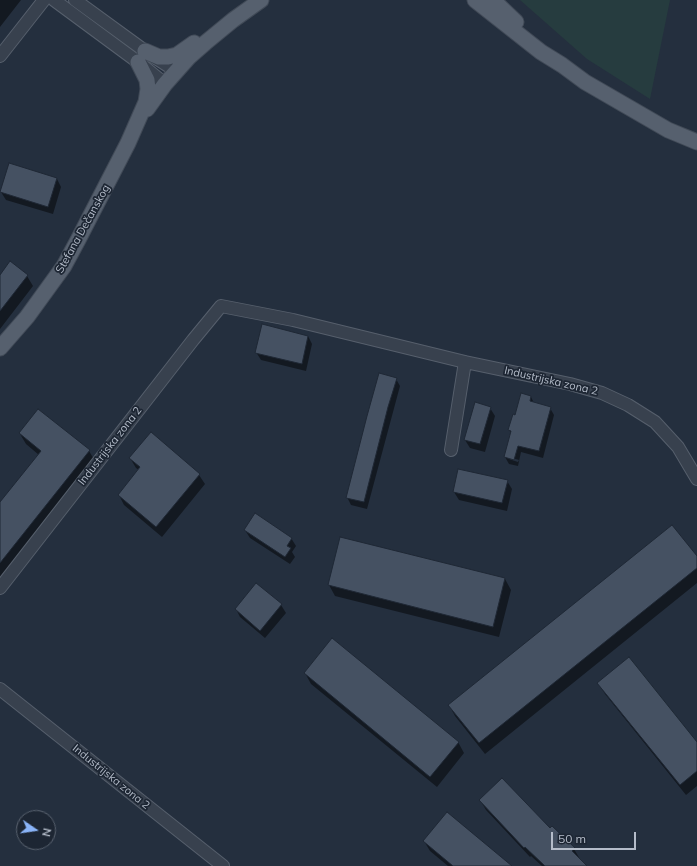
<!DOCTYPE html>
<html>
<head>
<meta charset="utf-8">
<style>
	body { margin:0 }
	#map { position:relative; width:697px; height:866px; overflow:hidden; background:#242f3e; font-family:Mulish,sans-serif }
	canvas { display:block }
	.north { position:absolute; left:16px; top:810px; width:40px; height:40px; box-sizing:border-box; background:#1d2633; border:1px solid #59626f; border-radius:50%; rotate:103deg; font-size:11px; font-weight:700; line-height:16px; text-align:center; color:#b4bcc9 }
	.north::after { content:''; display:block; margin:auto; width:14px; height:18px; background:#8ab4f8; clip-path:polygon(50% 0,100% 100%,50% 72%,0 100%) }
	.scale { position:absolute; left:551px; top:832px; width:85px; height:18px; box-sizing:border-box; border:2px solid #b4bcc9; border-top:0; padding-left:5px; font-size:12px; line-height:14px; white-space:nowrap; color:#b4bcc9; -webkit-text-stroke:3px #1d2633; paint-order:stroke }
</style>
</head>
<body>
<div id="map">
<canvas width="697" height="866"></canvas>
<div class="north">N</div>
<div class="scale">50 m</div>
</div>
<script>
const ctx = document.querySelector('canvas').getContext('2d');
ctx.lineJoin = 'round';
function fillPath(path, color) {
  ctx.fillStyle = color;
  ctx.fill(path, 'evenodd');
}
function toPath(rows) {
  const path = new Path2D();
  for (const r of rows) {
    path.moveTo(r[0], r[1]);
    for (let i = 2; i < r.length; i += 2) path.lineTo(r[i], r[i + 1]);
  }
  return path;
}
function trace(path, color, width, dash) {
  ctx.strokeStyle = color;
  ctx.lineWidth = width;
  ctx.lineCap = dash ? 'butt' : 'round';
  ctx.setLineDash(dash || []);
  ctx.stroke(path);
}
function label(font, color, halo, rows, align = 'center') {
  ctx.font = font + ' Mulish,sans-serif';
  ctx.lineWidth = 3.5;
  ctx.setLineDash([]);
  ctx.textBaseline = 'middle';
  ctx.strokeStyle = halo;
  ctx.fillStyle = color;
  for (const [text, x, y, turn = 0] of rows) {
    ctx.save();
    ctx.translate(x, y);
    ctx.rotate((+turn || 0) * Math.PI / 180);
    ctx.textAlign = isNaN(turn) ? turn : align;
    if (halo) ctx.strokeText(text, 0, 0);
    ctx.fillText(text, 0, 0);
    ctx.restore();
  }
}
const green = toPath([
	[520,0,670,0,650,99,587,59]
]);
const shadow = toPath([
	[0,0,21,0,0,27],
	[57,179,61,187,53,214,6,200,1,192],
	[27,276,33,286,0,329,0,277],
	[308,336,312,344,306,371,261,360,256,352],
	[396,379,400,386,367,509,351,505,347,497],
	[531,397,534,403,550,408,554,415,543,458,521,452,518,466,509,464,505,457,511,433,509,430,516,416],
	[509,457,519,460,518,462,509,459],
	[490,408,495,416,485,452,470,448,465,440],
	[20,434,89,451,95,461,0,581,0,504,39,455,26,444],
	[130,458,199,475,205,484,162,537,124,505,119,495,139,470,136,468],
	[507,481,512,489,507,511,459,500,454,492],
	[245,530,291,538,296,546,292,552,295,557,290,564,250,538],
	[341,538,505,579,511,590,499,637,335,596,329,585],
	[697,557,697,583,485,754,455,716,449,705],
	[281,605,286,613,265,638,240,617,236,609],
	[305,673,458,742,464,753,437,787,311,684],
	[598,683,697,743,697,786,686,795,605,694],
	[480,800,550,830,574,849,584,866,542,866,531,856,530,857,486,810],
	[424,841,511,866,448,866,430,851]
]);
const building = toPath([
	[9,163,57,178,48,207,0,192,9,163],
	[10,261,28,275,0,311,0,275,10,261],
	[262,324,308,336,302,364,255,353,262,324],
	[379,373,397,378,388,407,364,502,346,498,367,416,379,373],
	[521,393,531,396,530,401,551,407,539,451,518,446,514,460,504,457,511,431,508,430,513,414,515,415,521,393],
	[475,402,491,407,480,444,464,440,475,402],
	[38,409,90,450,0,563,0,502,41,451,19,433,38,409],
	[151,432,200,474,156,527,118,495,140,467,129,458,151,432],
	[458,469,508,480,502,503,453,492,458,469],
	[255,513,292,538,287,546,291,548,285,557,244,530,255,513],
	[672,525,697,556,697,568,479,743,448,705,672,525],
	[340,537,505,578,493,627,328,585,340,537],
	[256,583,282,604,260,631,235,609,256,583],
	[332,638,459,742,430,777,304,673,332,638],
	[629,657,697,742,697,771,680,785,597,683,629,657],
	[502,778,550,828,552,826,575,848,572,851,587,866,545,866,525,847,524,848,479,800,502,778],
	[447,812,512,866,453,866,423,841,447,812]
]);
const minor = toPath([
	[54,0,138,62,165,84],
	[75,0,145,51,176,71],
	[0,56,44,0],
	[451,450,465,362],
	[0,588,193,340,221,306,293,320,465,362,570,384,602,393,628,405,655,422,678,447,697,479],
	[0,689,223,866]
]);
const major = toPath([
	[475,0,541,52,562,65,585,82,668,130,697,142],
	[493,0,516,22],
	[145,51,159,57,168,57,177,55,194,43],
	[147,109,165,84,189,57,205,43,233,20,261,0],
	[0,348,27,317,64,266,78,240,128,143,146,102,148,89,147,80,138,62]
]);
const streetNames = [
	["Stefana Dečanskog",83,229,-61],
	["Industrijska zona 2",551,381,13],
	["Industrijska zona 2",110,446,-52],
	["Industrijska zona 2",111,777,39]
];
fillPath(green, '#263c3f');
fillPath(shadow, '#0007');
fillPath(building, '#455162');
trace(building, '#1f2835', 1);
trace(minor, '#565f6c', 14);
trace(major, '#414a57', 17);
trace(minor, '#38414e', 12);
trace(major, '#56606e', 15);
label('11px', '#b4bcc9', '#1d2633', streetNames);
</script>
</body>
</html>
